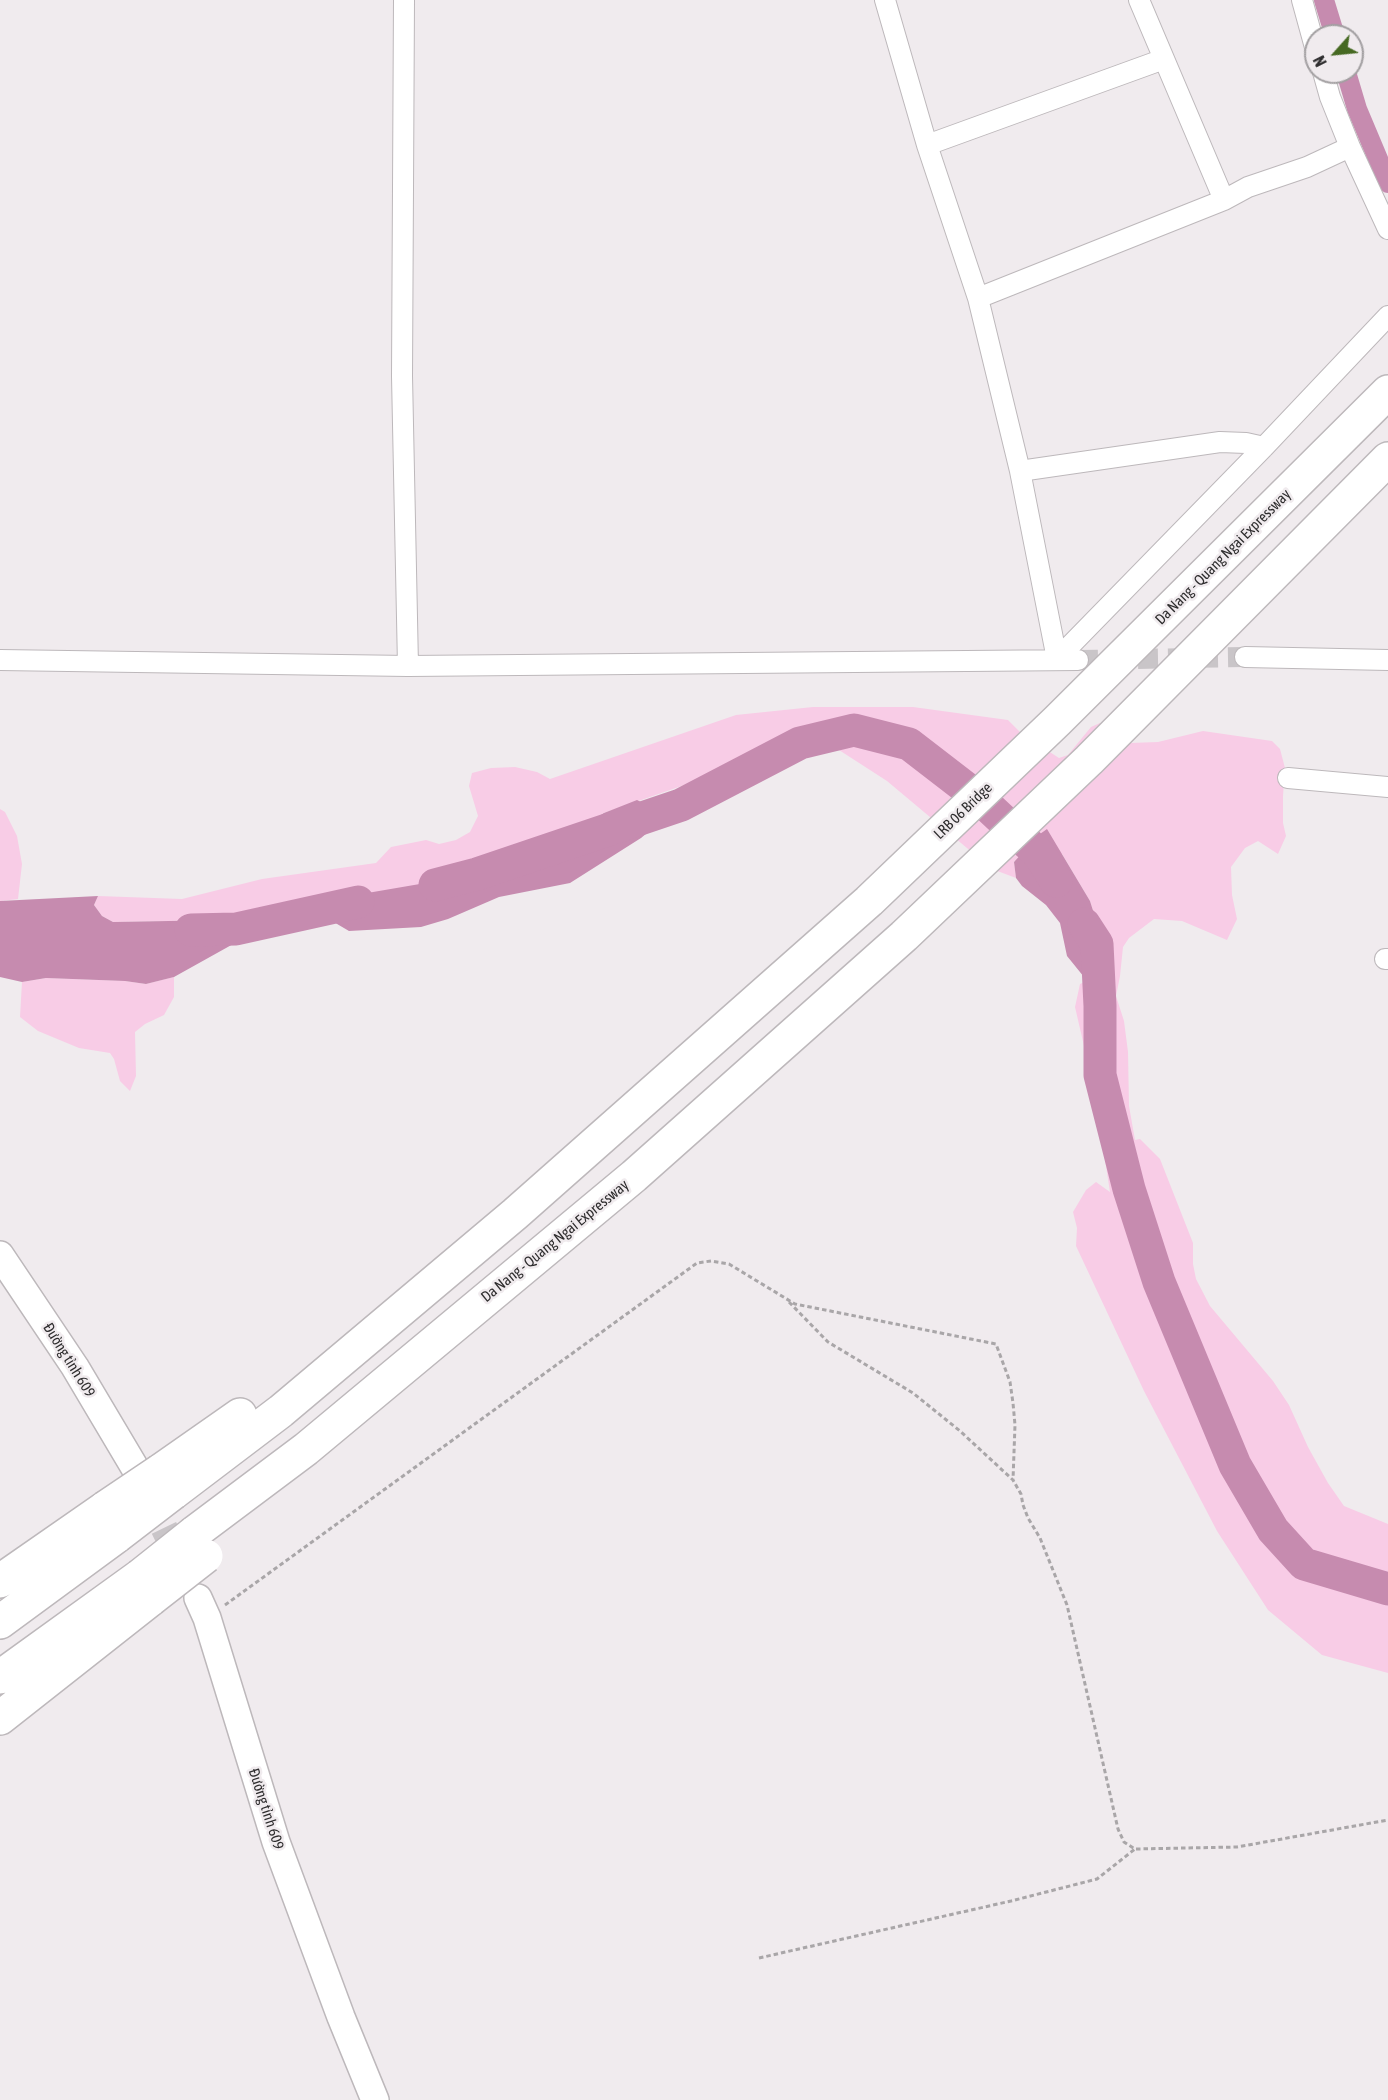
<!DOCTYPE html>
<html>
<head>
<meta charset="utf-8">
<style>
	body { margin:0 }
	#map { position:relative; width:1388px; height:2100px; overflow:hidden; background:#f0ebee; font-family:"Asap Condensed",sans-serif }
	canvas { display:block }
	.north { position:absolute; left:1304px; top:24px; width:60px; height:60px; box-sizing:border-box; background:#f0ebee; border:2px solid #a29fa1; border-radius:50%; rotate:243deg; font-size:16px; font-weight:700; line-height:24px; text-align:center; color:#2e2d2e }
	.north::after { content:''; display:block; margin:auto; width:21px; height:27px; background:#466922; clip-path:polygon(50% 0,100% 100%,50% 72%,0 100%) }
</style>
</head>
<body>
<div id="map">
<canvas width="1388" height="2100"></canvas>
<div class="north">N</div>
</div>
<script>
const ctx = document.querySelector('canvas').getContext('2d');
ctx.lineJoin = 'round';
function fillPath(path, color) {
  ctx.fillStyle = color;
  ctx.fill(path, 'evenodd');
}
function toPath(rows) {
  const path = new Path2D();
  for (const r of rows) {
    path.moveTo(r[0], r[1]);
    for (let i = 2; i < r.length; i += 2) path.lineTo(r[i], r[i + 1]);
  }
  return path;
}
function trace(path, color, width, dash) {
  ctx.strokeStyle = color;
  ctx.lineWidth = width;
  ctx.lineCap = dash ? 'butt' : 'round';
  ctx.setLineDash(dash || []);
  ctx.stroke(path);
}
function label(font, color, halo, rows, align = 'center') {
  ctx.font = font + ' "Asap Condensed",sans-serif';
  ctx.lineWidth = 5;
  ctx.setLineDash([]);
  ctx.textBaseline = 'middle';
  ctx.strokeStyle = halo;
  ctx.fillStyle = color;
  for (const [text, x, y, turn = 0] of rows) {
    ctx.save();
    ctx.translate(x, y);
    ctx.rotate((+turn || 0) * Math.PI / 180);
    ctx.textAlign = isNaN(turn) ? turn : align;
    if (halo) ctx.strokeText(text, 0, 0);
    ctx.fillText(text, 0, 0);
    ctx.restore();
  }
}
const green = toPath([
	[813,707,913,707,1008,720,1022,734,1059,758,1068,755,1091,727,1100,723,1109,724,1114,731,1130,743,1158,742,1203,731,1272,741,1280,749,1285,768,1283,796,1283,823,1286,836,1278,854,1258,841,1245,848,1231,867,1232,895,1237,919,1227,940,1182,921,1154,919,1129,938,1123,947,1120,976,1116,996,1124,1021,1128,1052,1129,1106,1135,1140,1140,1139,1160,1159,1193,1243,1193,1264,1196,1279,1210,1306,1273,1381,1289,1405,1308,1447,1328,1483,1344,1506,1388,1524,1388,1673,1322,1655,1268,1610,1217,1531,1144,1391,1076,1246,1077,1228,1073,1212,1086,1190,1096,1182,1110,1192,1094,1089,1075,1007,1080,984,1091,979,1093,976,1102,954,1102,939,1090,901,1062,854,1014,861,1016,878,992,869,887,781,839,750,800,743,828,729,716,774,604,813,519,867,224,920,113,922,102,916,94,905,98,896,182,899,262,879,376,863,391,847,426,840,439,844,456,840,470,832,478,816,469,786,472,773,491,768,515,767,537,772,550,779,736,715],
	[0,809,5,812,17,836,22,864,18,899,0,901],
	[174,977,174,997,164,1015,145,1024,135,1032,136,1076,130,1091,120,1081,114,1059,110,1053,79,1048,38,1031,20,1017,22,982,46,978,125,981,146,984]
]);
const water = toPath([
	[637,800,661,812,659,823,641,838,570,883,499,897,448,919,421,927,349,931,315,911,309,903,519,867,604,813],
	[1047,829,1090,901,1102,939,1102,954,1091,979,1084,977,1067,956,1060,923,1046,905,1022,886,1016,878,1014,862,1040,834],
	[98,896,94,905,102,916,113,922,224,920,236,929,235,943,174,977,146,984,125,981,46,978,22,982,0,977,0,901]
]);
const canal = toPath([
	[1324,0,1335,36],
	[1346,72,1357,109,1388,183]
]);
const river = toPath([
	[435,885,477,874,681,805,800,743,854,730,909,744,979,798,1040,855,1056,881],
	[1084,924,1097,944,1100,1006,1100,1075,1129,1189,1159,1282,1235,1465,1273,1530,1304,1564,1388,1589],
	[191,930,236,929,358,902]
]);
const minorTunnel = toPath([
	[1078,660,1245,657]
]);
const secondaryTunnel = toPath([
	[146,1491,183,1567]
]);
const path = toPath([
	[789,1302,828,1342,913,1393,960,1431,1013,1480,1021,1494,1023,1505,1028,1518,1040,1538,1067,1605,1118,1829,1124,1842,1135,1849,1237,1847,1388,1820],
	[225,1605,697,1263,711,1261,729,1264,795,1304,996,1344,1010,1382,1013,1403,1015,1425,1013,1480],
	[759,1958,1011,1901,1097,1879,1135,1849]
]);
const minor = toPath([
	[404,0,402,376,408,666],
	[885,0,927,145,978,298,1020,471,1057,659],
	[1139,0,1224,200],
	[1302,0,1316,51],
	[1323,72,1330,97,1350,147],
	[927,145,1164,59],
	[978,298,1224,200,1248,187,1307,167,1350,147,1388,229],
	[1020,471,1220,442,1246,443,1264,447],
	[1245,657,1388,660],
	[1057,659,1264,447,1388,316],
	[0,660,408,666,1078,660],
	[1288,778,1388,787],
	[1385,959,1388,959]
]);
const secondary = toPath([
	[0,1255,75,1367,135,1468],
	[198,1598,207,1618,276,1842,341,2017,375,2100]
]);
const motorway = toPath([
	[160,1471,240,1415],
	[173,1493,281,1411,515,1214,869,901,1057,721,1388,392],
	[194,1533,306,1449,634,1176,904,936,1089,760,1388,459],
	[0,1581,105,1508],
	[0,1622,117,1536],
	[0,1677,140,1576],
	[0,1718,151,1599]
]);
const motorwayBridge = toPath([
	[105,1508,160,1471],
	[117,1536,173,1493],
	[140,1576,194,1533],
	[151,1599,206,1556]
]);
const streetNames = [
	["Da Nang - Quang Ngai Expressway",1223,557,-45],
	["LRB 06 Bridge",963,811,-44],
	["Da Nang - Quang Ngai Expressway",555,1241,-39],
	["Đường tỉnh 609",69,1360,58],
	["Đường tỉnh 609",266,1809,72]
];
fillPath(green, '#f8cce6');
fillPath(water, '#c68baf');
trace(canal, '#c68baf', 20);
trace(river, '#c68baf', 33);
trace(minorTunnel, '#c9c5c8', 20, [20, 10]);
trace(secondaryTunnel, '#c9c5c8', 27, [27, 14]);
trace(minor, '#bdb8bb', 22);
trace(secondary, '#bdb8bb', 30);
trace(motorway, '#bdb8bb', 36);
trace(path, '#a9a6a8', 3, [4.5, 3]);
trace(minor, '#fff', 20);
trace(secondary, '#fff', 27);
trace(motorway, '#fff', 33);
trace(motorwayBridge, '#bdb8bb', 36, []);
trace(motorwayBridge, '#fff', 33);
label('15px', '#2e2d2e', '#f0ebee', streetNames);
</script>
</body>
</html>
